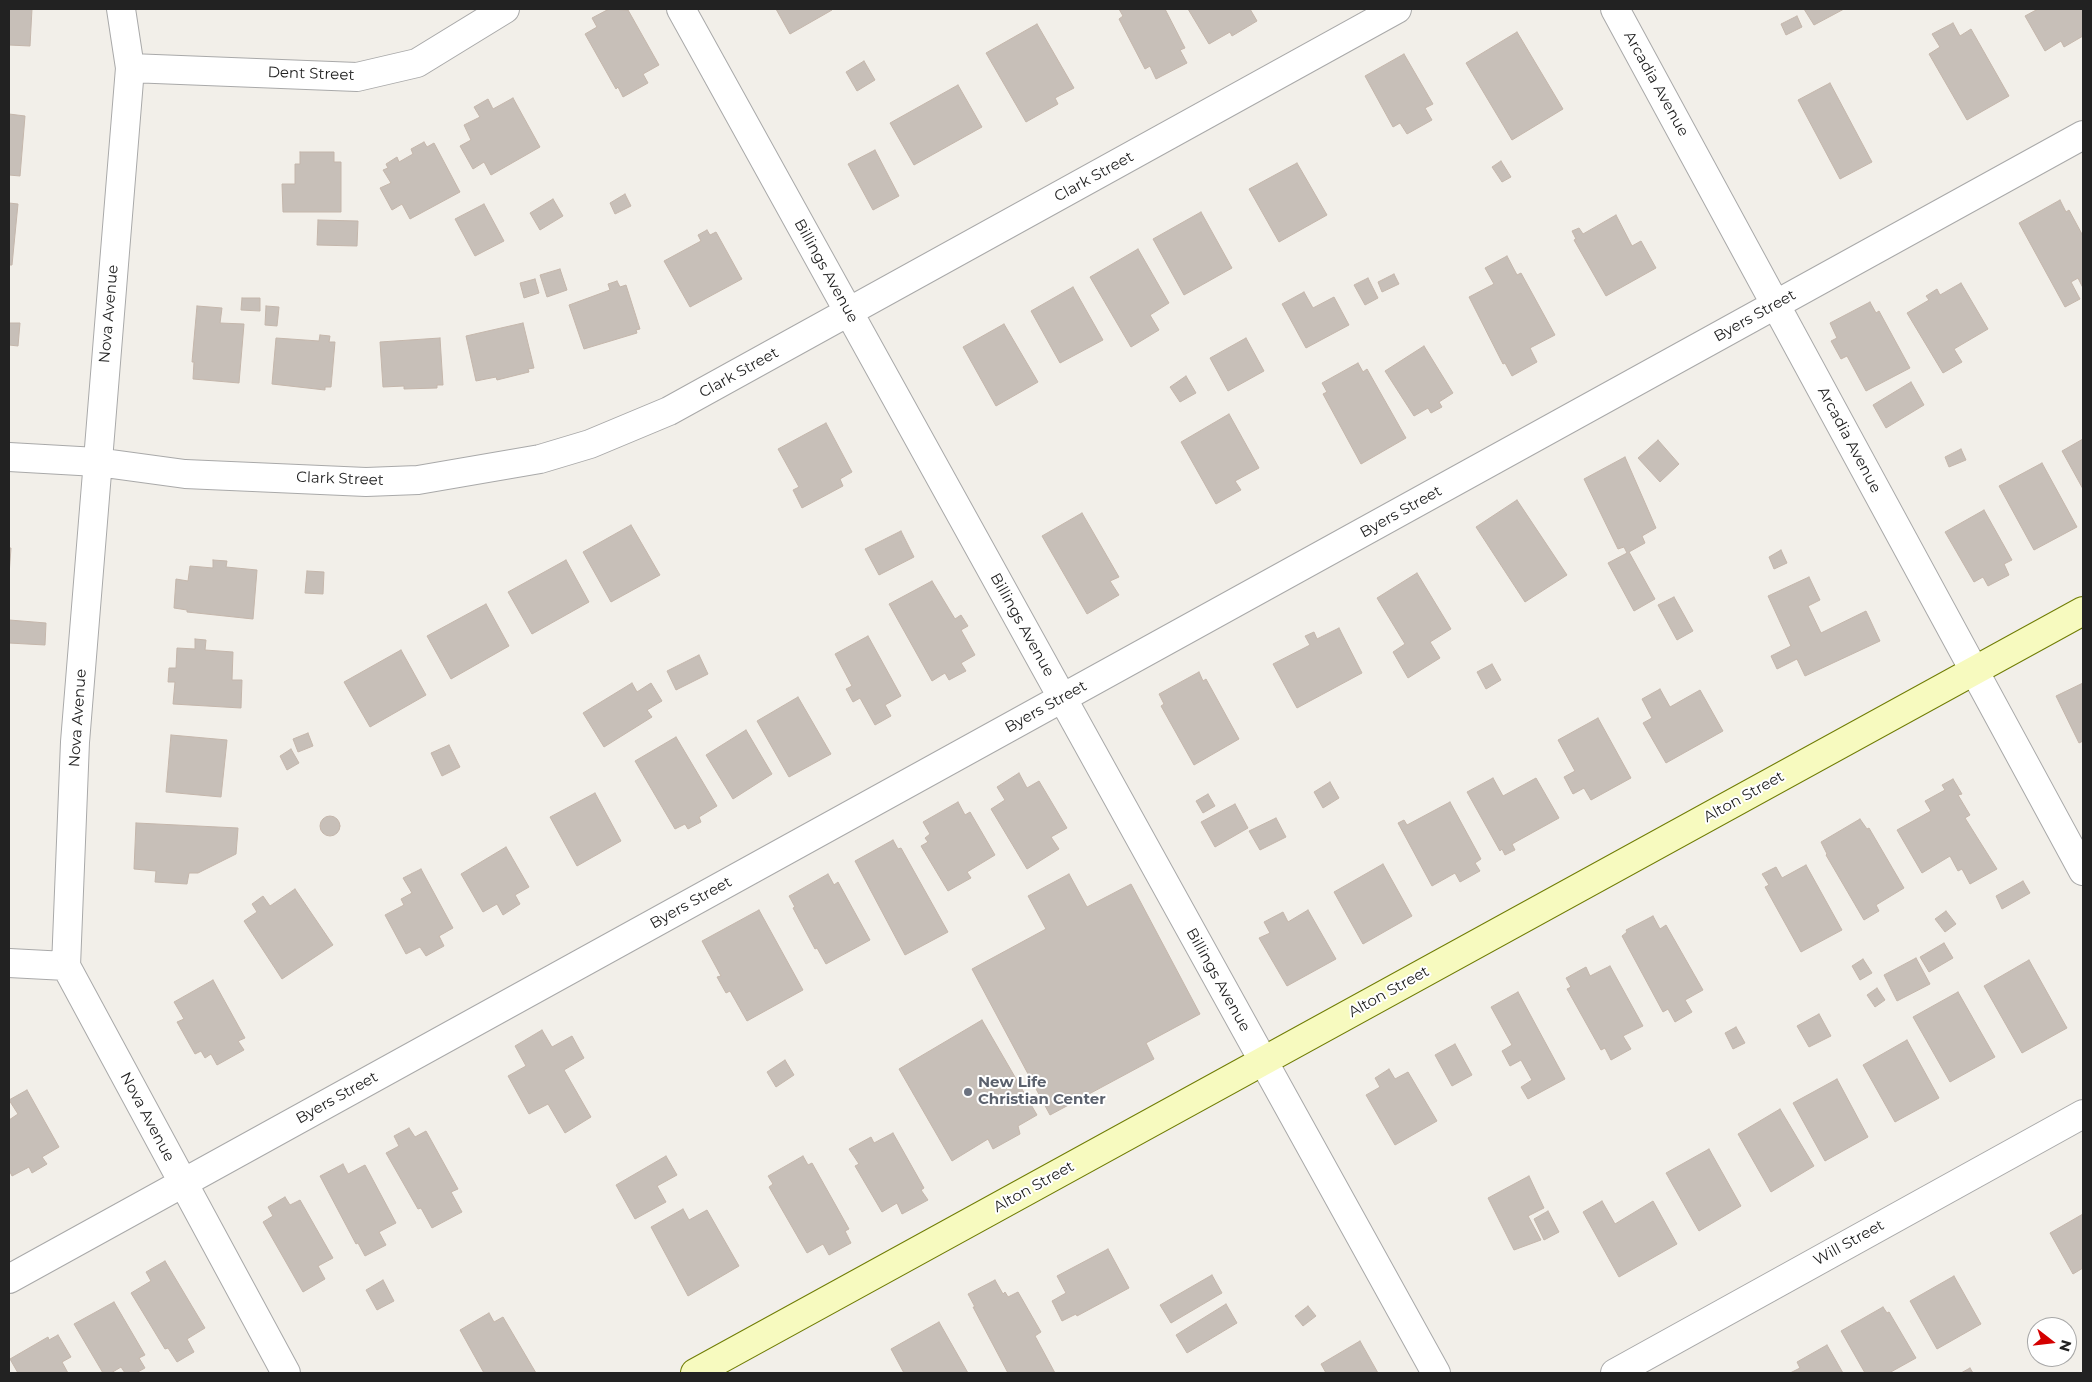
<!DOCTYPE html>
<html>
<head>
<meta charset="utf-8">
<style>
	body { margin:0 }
	#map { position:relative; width:2092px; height:1382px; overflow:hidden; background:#f2efe9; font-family:Montserrat,sans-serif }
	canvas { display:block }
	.frame { position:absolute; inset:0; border:10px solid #222; pointer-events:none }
	.north { position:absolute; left:2027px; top:1317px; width:50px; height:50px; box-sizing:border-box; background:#fff; border:1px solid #a7a7a7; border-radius:50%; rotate:106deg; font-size:14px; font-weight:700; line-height:20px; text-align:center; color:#222 }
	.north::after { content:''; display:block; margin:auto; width:18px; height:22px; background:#d40000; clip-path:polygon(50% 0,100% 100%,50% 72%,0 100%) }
</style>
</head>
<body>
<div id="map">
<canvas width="2092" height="1382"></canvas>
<div class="frame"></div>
<div class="north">N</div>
</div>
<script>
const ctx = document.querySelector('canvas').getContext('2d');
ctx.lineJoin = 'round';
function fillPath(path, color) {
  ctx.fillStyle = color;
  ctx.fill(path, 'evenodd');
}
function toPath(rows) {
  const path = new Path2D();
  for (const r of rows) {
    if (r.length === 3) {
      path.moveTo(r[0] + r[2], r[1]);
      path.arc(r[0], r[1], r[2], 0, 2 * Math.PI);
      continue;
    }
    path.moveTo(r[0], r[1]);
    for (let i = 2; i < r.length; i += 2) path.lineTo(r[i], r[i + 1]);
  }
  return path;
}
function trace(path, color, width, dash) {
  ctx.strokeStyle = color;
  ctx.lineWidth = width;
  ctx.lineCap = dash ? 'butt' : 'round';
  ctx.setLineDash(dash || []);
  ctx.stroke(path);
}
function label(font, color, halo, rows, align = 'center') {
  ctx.font = font + ' Montserrat,sans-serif';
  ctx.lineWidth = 4;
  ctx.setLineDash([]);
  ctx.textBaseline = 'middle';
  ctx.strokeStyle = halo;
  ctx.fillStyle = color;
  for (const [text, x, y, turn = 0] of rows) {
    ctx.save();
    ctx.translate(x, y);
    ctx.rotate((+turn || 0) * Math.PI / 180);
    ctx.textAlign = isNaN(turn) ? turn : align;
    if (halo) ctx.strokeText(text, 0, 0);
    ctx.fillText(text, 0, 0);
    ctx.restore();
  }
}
const building = toPath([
	[9,9,32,9,30,46,9,45,9,9],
	[609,9,628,10,659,65,643,74,648,83,623,97,618,87,616,89,585,34,597,27,592,18,609,9],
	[776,9,832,9,832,10,790,34,776,9],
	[1119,9,1165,9,1185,48,1180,50,1187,63,1156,79,1150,66,1145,69,1119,19,1123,16,1119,9],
	[1188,9,1250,9,1257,21,1232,36,1230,32,1209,44,1188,9],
	[1804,9,1844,9,1814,25,1804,9],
	[2038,9,2083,9,2083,36,2064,47,2061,41,2045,51,2025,16,2038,9],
	[1797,16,1802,27,1786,35,1781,24,1797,16],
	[1953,23,1960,36,1971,29,2009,96,1967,120,1929,54,1940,47,1932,34,1953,23],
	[1037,24,1074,88,1055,98,1058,104,1026,122,986,53,1037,24],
	[1517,32,1563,109,1512,140,1466,63,1517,32],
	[1404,54,1433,104,1425,108,1432,120,1407,134,1400,123,1393,127,1365,76,1404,54],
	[864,61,875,80,857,91,846,72,864,61],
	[1830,83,1872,162,1840,179,1798,100,1830,83],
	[958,85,982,127,914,165,890,123,958,85],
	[513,98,540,147,491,175,484,162,473,169,460,146,471,140,464,125,480,117,474,107,488,99,493,109,513,98],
	[9,114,25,116,20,176,9,175,9,114],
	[424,142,427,147,434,143,460,192,410,219,402,204,392,210,380,188,391,183,383,170,388,168,386,164,397,157,399,162,413,154,411,149,424,142],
	[875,150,899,196,873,210,848,164,875,150],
	[300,152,334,152,334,162,341,162,341,212,283,212,282,184,295,184,295,164,300,164,300,152],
	[1501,161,1511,177,1502,182,1492,167,1501,161],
	[1297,163,1327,215,1279,242,1249,189,1297,163],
	[625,194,631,206,615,214,610,203,625,194],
	[553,199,563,216,540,230,530,213,553,199],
	[2060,200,2066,212,2069,210,2083,236,2083,288,2078,278,2071,282,2080,299,2065,307,2019,223,2060,200],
	[9,203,18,204,12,265,9,265,9,203],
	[484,204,504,241,475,256,455,219,484,204],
	[1201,212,1232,268,1184,295,1153,239,1201,212],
	[1616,215,1632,246,1641,241,1656,268,1606,296,1574,240,1576,239,1572,231,1579,228,1583,234,1616,215],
	[318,220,358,221,357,246,317,245,318,220],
	[707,230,710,235,716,232,742,279,690,307,664,261,701,241,698,235,707,230],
	[1138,249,1169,303,1150,315,1159,330,1131,347,1090,277,1138,249],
	[1507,256,1517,275,1521,273,1555,335,1530,348,1537,362,1512,376,1505,363,1503,364,1469,297,1494,284,1485,268,1507,256],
	[560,269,567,290,547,297,540,275,560,269],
	[1394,274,1399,284,1382,292,1378,282,1394,274],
	[1368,278,1378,298,1365,305,1354,285,1368,278],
	[535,279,539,293,524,298,520,283,535,279],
	[617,281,620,287,626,285,640,329,636,330,637,333,584,349,569,305,610,290,608,284,617,281],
	[1961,283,1988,329,1954,349,1962,362,1943,373,1907,313,1929,300,1926,296,1937,289,1940,295,1961,283],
	[1073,287,1103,340,1060,363,1031,311,1073,287],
	[1304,292,1313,308,1334,297,1349,325,1306,348,1282,304,1304,292],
	[242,298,260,298,260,311,241,310,242,298],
	[1870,302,1876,313,1879,311,1910,368,1866,391,1847,356,1841,359,1831,341,1837,338,1830,323,1870,302],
	[9,306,9,323,20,323,18,346,9,345,9,306],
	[197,306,222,308,220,323,244,324,239,383,193,379,194,362,192,362,197,306],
	[266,306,279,307,277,326,265,325,266,306],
	[523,323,534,368,528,369,529,372,497,380,496,377,476,381,466,336,523,323],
	[1004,324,1038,382,996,406,963,347,1004,324],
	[320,335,330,336,329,342,335,342,331,387,325,387,325,390,272,384,276,338,319,341,320,335],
	[440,338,443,385,437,385,437,388,404,389,404,386,383,387,380,342,440,338],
	[1246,338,1264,371,1228,391,1210,358,1246,338],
	[1424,346,1453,393,1439,402,1442,407,1431,413,1428,408,1414,416,1385,371,1424,346],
	[1358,363,1363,372,1367,369,1406,438,1361,464,1323,394,1327,392,1322,383,1358,363],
	[1186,376,1196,393,1180,402,1170,387,1186,376],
	[1911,382,1924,405,1886,428,1873,405,1911,382],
	[1229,414,1259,468,1235,481,1241,490,1216,504,1181,442,1229,414],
	[826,423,852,472,840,479,843,486,802,508,793,490,799,487,778,449,826,423],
	[2083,439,2083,489,2062,451,2083,439],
	[1658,440,1679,464,1660,482,1638,458,1658,440],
	[1961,449,1966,460,1949,467,1945,457,1961,449],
	[1625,457,1656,528,1642,536,1645,543,1629,552,1655,599,1634,611,1608,563,1627,553,1624,547,1618,549,1584,479,1625,457],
	[2042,463,2077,527,2034,550,1999,486,2042,463],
	[1517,500,1567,575,1525,602,1476,527,1517,500],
	[1984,510,2012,560,2004,564,2009,575,1988,586,1983,577,1974,582,1945,532,1984,510],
	[1082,513,1119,577,1110,581,1119,595,1087,614,1042,536,1082,513],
	[631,525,660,575,611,602,583,552,631,525],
	[901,531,914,557,879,575,865,549,901,531],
	[9,548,11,548,9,575,9,548],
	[1781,550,1787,563,1774,569,1769,557,1781,550],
	[213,560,227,561,226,567,257,570,253,619,187,612,187,610,174,608,176,579,188,581,190,566,213,568,213,560],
	[566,560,589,602,532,634,508,592,566,560],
	[307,571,324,572,323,594,305,593,307,571],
	[1417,573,1451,629,1430,642,1440,658,1408,678,1393,652,1405,644,1377,598,1417,573],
	[1809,577,1820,600,1808,606,1821,633,1866,611,1880,641,1805,676,1797,659,1777,669,1771,656,1791,646,1768,596,1809,577],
	[932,581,955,619,961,615,968,626,961,630,975,655,961,663,966,671,949,680,945,673,932,681,889,604,932,581],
	[1674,597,1693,631,1677,640,1658,605,1674,597],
	[486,604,509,646,451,679,427,636,486,604],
	[9,620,46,623,45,645,9,643,9,620],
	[1339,628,1362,673,1297,708,1273,664,1310,645,1305,636,1314,632,1317,639,1339,628],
	[868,636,901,696,885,705,891,716,875,725,860,698,853,702,846,689,852,686,835,654,868,636],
	[195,639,206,640,205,650,233,652,232,680,242,680,241,708,173,704,175,682,168,682,169,668,176,668,177,648,195,649,195,639],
	[401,650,426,695,370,727,344,682,401,650],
	[699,655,708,674,676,690,667,671,699,655],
	[1492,664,1501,680,1486,689,1477,672,1492,664],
	[1199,672,1203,681,1206,679,1239,739,1194,765,1161,706,1164,704,1159,694,1199,672],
	[632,683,637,692,651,683,662,701,647,710,652,717,604,747,583,713,632,683],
	[2083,683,2083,741,2079,743,2056,696,2083,683],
	[1660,689,1670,707,1700,690,1723,731,1666,763,1643,723,1652,718,1642,699,1660,689],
	[798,697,831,754,789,777,757,721,798,697],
	[1598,718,1631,778,1591,800,1584,788,1573,794,1564,777,1575,771,1558,740,1598,718],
	[746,730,772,774,733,799,706,755,746,730],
	[308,733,313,746,298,752,293,739,308,733],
	[171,735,227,740,221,797,166,792,171,735],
	[676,737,717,806,699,817,701,822,688,829,685,824,675,829,635,761,676,737],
	[449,745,460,767,442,776,431,753,449,745],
	[291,749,299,763,287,770,280,756,291,749],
	[1019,773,1027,788,1039,781,1067,828,1051,837,1059,849,1027,869,991,809,1005,800,997,787,1019,773],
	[1493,778,1503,796,1536,778,1559,818,1512,844,1515,850,1505,855,1502,849,1500,851,1467,792,1493,778],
	[1953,779,1962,794,1958,795,1970,815,1965,818,1997,869,1970,884,1962,869,1958,871,1950,856,1922,873,1897,830,1931,811,1925,801,1945,790,1942,785,1953,779],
	[1330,782,1339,798,1323,808,1314,792,1330,782],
	[595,793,621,841,577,866,550,817,595,793],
	[1208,794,1215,806,1203,813,1196,801,1208,794],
	[958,802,965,815,970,812,995,855,967,872,971,878,948,891,921,846,928,842,925,838,930,834,923,822,958,802],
	[1450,802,1481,859,1475,863,1480,871,1460,882,1455,873,1432,886,1398,823,1404,820,1407,825,1450,802],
	[1235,804,1248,828,1215,847,1201,822,1235,804],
	[330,826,10],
	[1276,818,1286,837,1260,850,1249,831,1276,818],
	[1860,819,1867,829,1869,828,1904,888,1876,905,1879,911,1864,920,1826,855,1827,854,1821,842,1860,819],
	[136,823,238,828,236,854,198,873,189,873,187,884,155,882,156,871,134,869,136,823],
	[893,840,898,849,901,848,948,932,905,955,855,861,893,840],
	[506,847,529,887,515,895,520,904,503,915,497,904,483,912,461,874,506,847],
	[1383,864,1412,916,1363,944,1334,892,1383,864],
	[1806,865,1842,930,1801,952,1765,887,1769,885,1762,874,1776,867,1782,878,1806,865],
	[421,869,453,928,439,936,444,946,426,956,420,947,406,954,385,915,404,905,401,899,412,893,403,878,421,869],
	[828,874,834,885,838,882,870,940,826,964,817,948,815,949,793,908,795,907,789,896,828,874],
	[1069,874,1087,907,1131,884,1200,1014,1146,1043,1154,1059,1050,1115,972,969,1046,929,1028,896,1069,874],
	[2023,881,2030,893,2002,909,1996,896,2023,881],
	[295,889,333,945,282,979,244,921,257,912,252,904,263,896,270,906,295,889],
	[759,910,803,990,747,1021,730,991,726,993,717,977,721,976,702,941,759,910],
	[1308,910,1336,959,1287,986,1259,938,1270,933,1264,922,1283,912,1288,922,1308,910],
	[1946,911,1956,924,1945,932,1935,919,1946,911],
	[1653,916,1660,929,1666,925,1703,990,1685,1000,1692,1012,1675,1022,1668,1009,1663,1012,1622,936,1627,932,1626,930,1653,916],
	[1944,943,1953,958,1929,972,1920,957,1944,943],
	[1916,958,1930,984,1897,1001,1884,975,1916,958],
	[1863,959,1872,973,1860,980,1852,966,1863,959],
	[2029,960,2067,1028,2022,1053,1984,986,2029,960],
	[1610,966,1643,1026,1623,1036,1631,1049,1611,1060,1605,1048,1601,1050,1567,989,1571,987,1566,978,1586,967,1590,976,1610,966],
	[213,980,245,1038,238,1041,244,1050,217,1065,211,1054,205,1058,201,1051,195,1054,177,1022,184,1019,174,1002,213,980],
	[1877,988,1885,1000,1875,1007,1867,995,1877,988],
	[1518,992,1565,1079,1528,1099,1521,1087,1532,1080,1521,1060,1510,1066,1502,1051,1512,1045,1491,1007,1518,992],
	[1958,992,1995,1057,1950,1082,1913,1017,1958,992],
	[1819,1014,1831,1036,1809,1047,1797,1026,1819,1014],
	[982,1020,1037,1115,1018,1126,1020,1134,993,1149,988,1139,952,1161,899,1069,982,1020],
	[1736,1027,1745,1043,1733,1049,1725,1033,1736,1027],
	[542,1030,552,1047,572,1036,584,1058,564,1070,591,1117,565,1133,548,1104,529,1114,508,1076,526,1066,515,1046,542,1030],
	[1907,1040,1939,1098,1895,1122,1863,1065,1907,1040],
	[1455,1044,1472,1075,1452,1086,1435,1055,1455,1044],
	[785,1060,794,1075,776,1087,767,1072,785,1060],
	[1389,1069,1395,1079,1408,1072,1437,1121,1395,1145,1366,1095,1380,1087,1375,1078,1389,1069],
	[1837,1079,1868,1137,1825,1161,1793,1103,1837,1079],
	[27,1090,59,1147,42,1157,47,1164,32,1173,29,1167,12,1176,9,1170,9,1120,18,1114,9,1100,27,1090],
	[1780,1109,1814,1166,1771,1192,1738,1134,1780,1109],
	[409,1128,415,1137,426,1131,458,1189,451,1192,462,1212,432,1228,421,1208,418,1209,386,1153,399,1146,394,1136,409,1128],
	[893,1133,924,1188,921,1190,928,1200,902,1214,897,1203,882,1212,855,1166,859,1164,849,1149,871,1137,874,1143,893,1133],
	[1709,1149,1741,1206,1699,1231,1666,1173,1709,1149],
	[666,1156,677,1175,657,1186,666,1202,635,1219,616,1185,666,1156],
	[803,1156,808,1165,812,1163,849,1229,845,1231,851,1243,829,1255,823,1244,807,1253,769,1187,773,1184,768,1176,803,1156],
	[343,1164,348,1174,365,1165,396,1223,379,1232,386,1245,365,1256,358,1243,356,1244,320,1176,343,1164],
	[1529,1176,1544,1208,1528,1216,1541,1240,1514,1250,1488,1198,1529,1176],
	[285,1197,290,1205,300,1200,333,1258,318,1266,325,1279,303,1292,263,1222,273,1216,268,1207,285,1197],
	[1602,1201,1615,1224,1653,1201,1677,1244,1619,1277,1583,1212,1602,1201],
	[683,1209,689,1220,707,1210,739,1266,688,1296,651,1227,683,1209],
	[1548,1211,1559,1232,1544,1240,1534,1219,1548,1211],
	[2083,1214,2083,1268,2073,1274,2050,1233,2083,1214],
	[1108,1249,1129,1288,1077,1316,1076,1314,1062,1321,1052,1301,1066,1293,1057,1276,1108,1249],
	[165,1261,205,1328,187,1339,194,1352,177,1362,168,1348,165,1349,131,1293,151,1281,146,1272,165,1261],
	[1212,1275,1222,1293,1171,1323,1160,1305,1212,1275],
	[1954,1276,1981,1324,1937,1349,1910,1301,1954,1276],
	[383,1280,394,1301,377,1310,366,1290,383,1280],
	[995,1280,1003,1294,1005,1292,1008,1297,1018,1292,1041,1332,1035,1336,1055,1373,1008,1373,973,1307,975,1307,968,1294,995,1280],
	[114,1302,145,1355,139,1358,145,1368,136,1373,125,1373,121,1367,111,1373,103,1373,74,1324,114,1302],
	[1226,1304,1237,1323,1187,1353,1176,1335,1226,1304],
	[1308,1306,1316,1316,1303,1326,1295,1316,1308,1306],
	[1883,1307,1887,1313,1889,1312,1916,1358,1889,1373,1865,1373,1841,1331,1883,1307],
	[489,1313,494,1322,503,1317,536,1373,484,1373,460,1330,489,1313],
	[939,1322,968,1373,904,1373,891,1349,939,1322],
	[58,1335,71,1357,62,1362,68,1373,18,1373,10,1359,48,1337,49,1340,58,1335],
	[1360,1341,1378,1373,1326,1373,1321,1364,1360,1341],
	[1827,1345,1843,1373,1790,1373,1800,1368,1797,1362,1827,1345],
	[1970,1368,1973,1373,1961,1373,1970,1368]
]);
const street = toPath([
	[121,9,130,68,75,742,66,966,286,1373],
	[681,9,1436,1373],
	[1615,9,2083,871],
	[130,68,357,77,417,63,505,9],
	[9,457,97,462,185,474,366,482,418,480,540,459,590,444,669,411,1397,9],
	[9,963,66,966],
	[9,1279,2083,135],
	[1615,1373,2083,1114]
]);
const secondary = toPath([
	[695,1373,2083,611]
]);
const markers = [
	[968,1092,5,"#6b7280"]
];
const streetNames = [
	["Dent Street",311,74,2],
	["Arcadia Avenue",1656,84,61],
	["Clark Street",1094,177,-29],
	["Billings Avenue",826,271,61],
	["Nova Avenue",109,314,-85],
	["Byers Street",1755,316,-29],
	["Clark Street",739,373,-29],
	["Arcadia Avenue",1849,440,62],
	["Clark Street",340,479,2],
	["Byers Street",1401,512,-29],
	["Billings Avenue",1022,625,61],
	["Byers Street",1046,707,-29],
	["Nova Avenue",78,718,-86],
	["Alton Street",1744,797,-29],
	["Byers Street",691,903,-29],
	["Billings Avenue",1218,980,61],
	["Alton Street",1389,992,-29],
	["Byers Street",337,1098,-29],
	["Nova Avenue",147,1117,62],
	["Alton Street",1034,1187,-29],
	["Will Street",1849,1243,-29]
];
const worshipNames = [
	["New Life",978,1083],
	["Christian Center",978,1100]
];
fillPath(building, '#c7bfb8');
trace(building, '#c4b6ab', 1);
trace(street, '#a9a9a9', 30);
trace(secondary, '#707d05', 30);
trace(street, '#fff', 28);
trace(secondary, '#f7fabf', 28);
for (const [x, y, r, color] of markers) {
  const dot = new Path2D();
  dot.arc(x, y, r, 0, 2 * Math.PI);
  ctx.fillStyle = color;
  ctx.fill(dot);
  trace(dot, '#fff', 2);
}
label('15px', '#222', '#fff', streetNames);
label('bold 15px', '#5b616d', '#fff', worshipNames, 'left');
</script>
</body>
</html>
